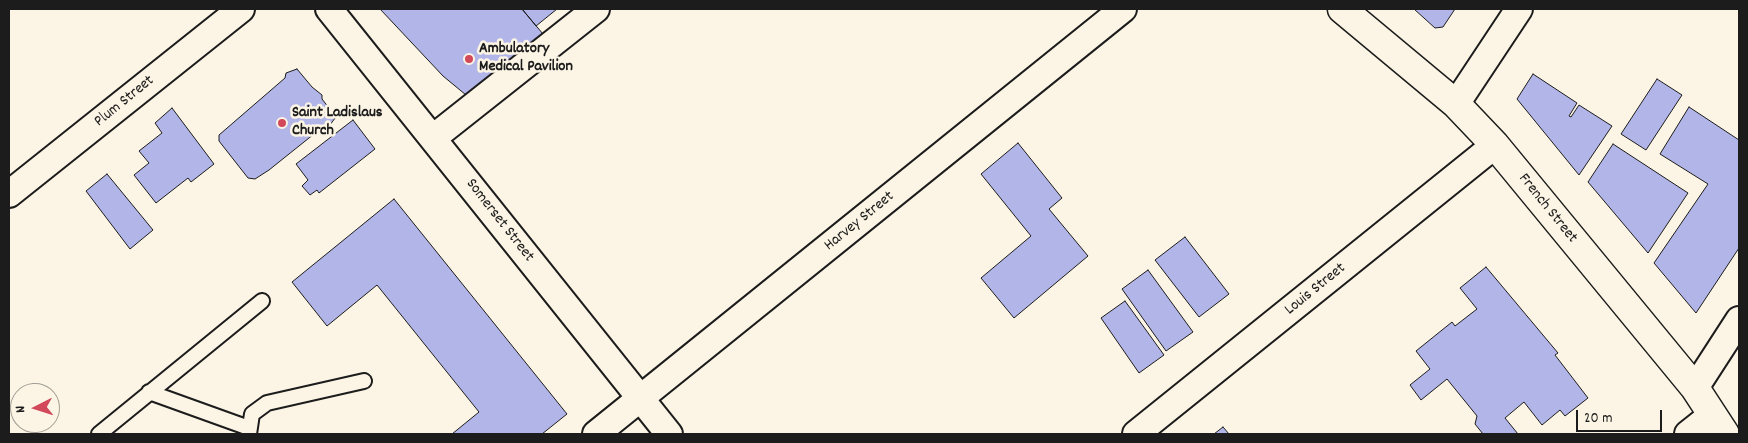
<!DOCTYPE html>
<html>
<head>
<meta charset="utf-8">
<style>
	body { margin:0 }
	#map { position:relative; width:1748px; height:443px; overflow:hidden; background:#fcf5e5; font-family:Dekko,sans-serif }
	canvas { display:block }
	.frame { position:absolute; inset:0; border:10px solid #1c1c1c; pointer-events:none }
	.north { position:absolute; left:10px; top:383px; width:50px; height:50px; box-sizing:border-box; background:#fcf5e5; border:1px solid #a29e95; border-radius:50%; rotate:265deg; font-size:14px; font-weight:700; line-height:20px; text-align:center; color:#1c1c1c }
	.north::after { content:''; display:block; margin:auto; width:18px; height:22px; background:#d1495b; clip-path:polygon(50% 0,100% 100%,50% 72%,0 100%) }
	.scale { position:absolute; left:1576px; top:410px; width:86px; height:22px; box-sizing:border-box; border:2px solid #1c1c1c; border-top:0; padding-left:6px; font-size:15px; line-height:18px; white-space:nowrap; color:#1c1c1c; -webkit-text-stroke:4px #fcf5e5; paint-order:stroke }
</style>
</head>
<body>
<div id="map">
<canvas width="1748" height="443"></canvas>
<div class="frame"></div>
<div class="north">N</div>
<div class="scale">20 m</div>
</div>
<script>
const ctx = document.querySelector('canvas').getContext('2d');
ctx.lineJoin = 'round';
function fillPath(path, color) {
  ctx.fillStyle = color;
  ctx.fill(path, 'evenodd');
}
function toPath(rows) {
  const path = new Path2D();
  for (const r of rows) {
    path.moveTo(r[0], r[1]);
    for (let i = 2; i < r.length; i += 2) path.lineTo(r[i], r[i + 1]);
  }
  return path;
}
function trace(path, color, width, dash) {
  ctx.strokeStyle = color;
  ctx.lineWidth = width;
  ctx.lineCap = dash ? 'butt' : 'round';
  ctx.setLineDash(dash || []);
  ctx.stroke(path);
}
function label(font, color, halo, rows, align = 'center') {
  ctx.font = font + ' Dekko,sans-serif';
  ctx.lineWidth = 5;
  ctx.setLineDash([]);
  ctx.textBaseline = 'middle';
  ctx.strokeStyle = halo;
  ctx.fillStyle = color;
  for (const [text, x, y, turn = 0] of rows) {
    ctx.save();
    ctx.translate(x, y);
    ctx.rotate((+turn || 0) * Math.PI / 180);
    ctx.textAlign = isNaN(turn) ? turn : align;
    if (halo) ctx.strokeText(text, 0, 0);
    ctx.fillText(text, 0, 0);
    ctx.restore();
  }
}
const building = toPath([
	[380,9,522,9,543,34,466,95,443,76,380,9],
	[522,9,557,9,536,26,522,9],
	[1414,9,1455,9,1443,27,1435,28,1414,9],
	[297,69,312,87,322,95,322,99,336,117,329,126,324,126,269,170,255,179,248,178,219,141,219,135,285,78,286,73,297,69],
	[1533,74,1577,103,1569,116,1571,117,1579,105,1612,126,1579,175,1517,99,1533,74],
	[1657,79,1682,95,1646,150,1621,134,1657,79],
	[1689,107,1739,140,1739,248,1696,313,1654,263,1708,184,1660,154,1689,107],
	[172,108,214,164,191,182,188,178,156,203,134,175,149,163,139,151,162,133,155,123,172,108],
	[353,120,375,149,319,193,317,190,310,195,302,186,308,180,296,164,353,120],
	[1018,143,1062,198,1049,209,1088,256,1014,318,981,278,1031,236,981,174,1018,143],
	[1613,144,1688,193,1648,253,1588,182,1613,144],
	[107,174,153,230,130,249,86,191,107,174],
	[394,199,567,414,542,434,452,434,479,412,377,285,327,326,292,282,394,199],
	[1185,237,1229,294,1199,317,1155,260,1185,237],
	[1486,267,1558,353,1555,355,1588,398,1565,416,1560,410,1542,425,1524,402,1505,418,1518,434,1483,434,1475,424,1477,416,1447,379,1421,400,1410,385,1430,369,1416,351,1452,322,1455,326,1477,309,1460,288,1486,267],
	[1148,270,1193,332,1166,351,1122,289,1148,270],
	[1125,301,1164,355,1139,373,1101,318,1125,301],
	[1223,427,1229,434,1214,434,1223,427]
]);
const lane = toPath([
	[149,392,249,428],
	[99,434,262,301],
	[249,434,252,414,267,403,364,381]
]);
const street = toPath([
	[329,9,669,434],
	[1456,104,1519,9],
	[433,138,596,9],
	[9,194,241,9],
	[1695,388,1739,320],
	[596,434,1123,9],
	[1136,434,1495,145],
	[1688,434,1712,415]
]);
const secondary = toPath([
	[1342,9,1456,104,1495,145,1695,388,1725,434]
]);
const markers = [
	[469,59,5,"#d1495b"],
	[282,123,5,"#d1495b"]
];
const poiNames = [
	["Ambulatory",479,50],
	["Medical Pavilion",479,68],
	["Saint Ladislaus",292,114],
	["Church",292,132]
];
const streetNames = [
	["Plum Street",125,102,-39],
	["French Street",1547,209,51],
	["Somerset Street",499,221,52],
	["Harvey Street",860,222,-39],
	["Louis Street",1316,290,-39]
];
fillPath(building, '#b2b5e7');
trace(building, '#1c1c1c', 1);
trace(lane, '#1c1c1c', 18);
trace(street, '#1c1c1c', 30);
trace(secondary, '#1c1c1c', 31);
trace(lane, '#fcf5e5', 14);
trace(street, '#fcf5e5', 26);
trace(secondary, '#fcf5e5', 28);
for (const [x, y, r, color] of markers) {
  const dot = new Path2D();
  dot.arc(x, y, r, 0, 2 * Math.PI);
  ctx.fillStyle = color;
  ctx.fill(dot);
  trace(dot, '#fcf5e5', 2);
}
label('bold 16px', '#1c1c1c', '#fcf5e5', poiNames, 'left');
label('16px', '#1c1c1c', '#fcf5e5', streetNames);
</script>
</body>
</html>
